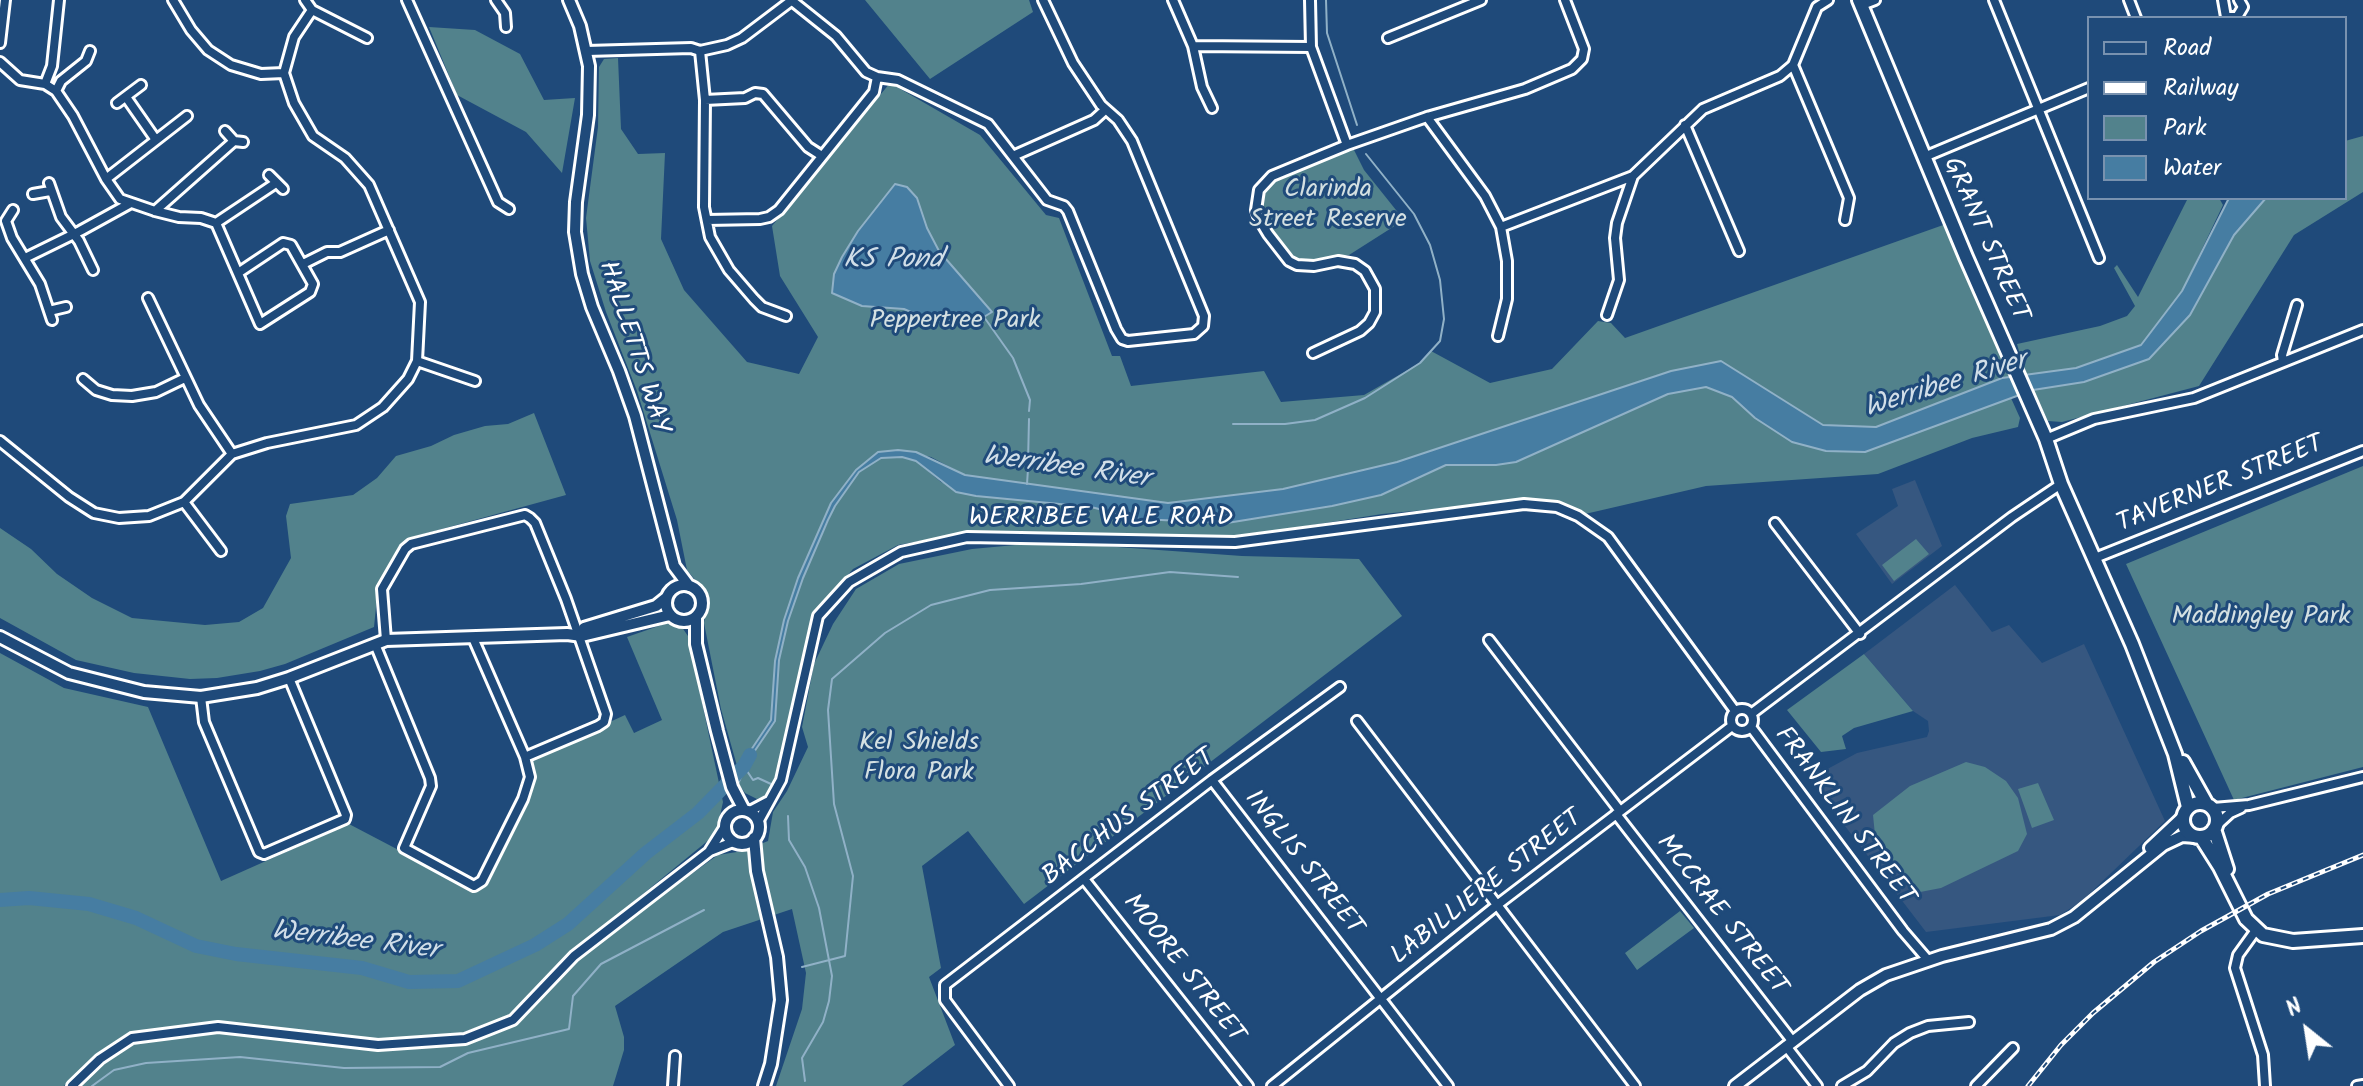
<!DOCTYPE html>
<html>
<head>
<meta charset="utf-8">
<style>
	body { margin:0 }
	#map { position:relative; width:2363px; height:1086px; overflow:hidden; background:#1f4a7a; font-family:Kalam,sans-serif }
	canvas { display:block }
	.legend { position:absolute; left:2087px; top:16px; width:260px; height:184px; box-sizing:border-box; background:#1f4a7a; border:2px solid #7992af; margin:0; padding:10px 14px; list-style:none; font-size:24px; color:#fff }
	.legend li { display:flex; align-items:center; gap:16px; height:40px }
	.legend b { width:40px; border:2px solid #7992af }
	.north { position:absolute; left:2267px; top:990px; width:80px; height:80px; -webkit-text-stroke:6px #1f4a7a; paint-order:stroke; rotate:330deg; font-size:22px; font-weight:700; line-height:32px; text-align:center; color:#fff }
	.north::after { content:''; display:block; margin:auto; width:28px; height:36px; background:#fff; clip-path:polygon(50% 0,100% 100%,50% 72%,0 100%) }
</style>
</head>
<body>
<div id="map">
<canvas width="2363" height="1086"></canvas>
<ul class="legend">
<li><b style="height:10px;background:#1f4a7a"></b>Road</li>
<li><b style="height:10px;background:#fff"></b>Railway</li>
<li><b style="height:22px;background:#52828c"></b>Park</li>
<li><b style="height:22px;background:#467da2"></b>Water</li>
</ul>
<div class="north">N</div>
</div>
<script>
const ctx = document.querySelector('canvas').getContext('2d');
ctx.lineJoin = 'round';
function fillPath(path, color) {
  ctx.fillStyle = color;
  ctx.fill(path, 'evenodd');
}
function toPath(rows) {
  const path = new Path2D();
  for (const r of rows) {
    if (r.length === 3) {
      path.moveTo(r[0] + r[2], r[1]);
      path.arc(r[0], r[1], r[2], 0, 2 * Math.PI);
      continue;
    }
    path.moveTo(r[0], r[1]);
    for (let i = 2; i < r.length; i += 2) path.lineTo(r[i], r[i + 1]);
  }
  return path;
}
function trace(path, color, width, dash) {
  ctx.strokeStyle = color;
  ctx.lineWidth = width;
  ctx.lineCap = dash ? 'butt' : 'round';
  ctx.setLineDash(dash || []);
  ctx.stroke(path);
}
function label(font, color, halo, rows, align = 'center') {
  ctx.font = font + ' Kalam,sans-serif';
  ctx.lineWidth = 6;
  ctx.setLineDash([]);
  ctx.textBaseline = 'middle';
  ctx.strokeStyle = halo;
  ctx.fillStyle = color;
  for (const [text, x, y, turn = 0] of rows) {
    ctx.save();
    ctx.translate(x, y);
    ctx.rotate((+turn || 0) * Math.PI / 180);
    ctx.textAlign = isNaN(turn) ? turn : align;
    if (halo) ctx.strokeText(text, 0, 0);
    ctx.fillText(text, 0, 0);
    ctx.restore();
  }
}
const built = toPath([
	[1915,480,1942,546,1892,584,1856,534,1898,506,1892,489],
	[1955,585,1992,632,2009,625,2042,663,2084,644,2165,821,2082,901,2060,915,1926,932,1809,779,1857,753,1927,737,1929,731,1928,721,1913,711,1864,654]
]);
const green = toPath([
	[865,0,1029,0,1033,12,930,79],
	[429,27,475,30,520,54,544,100,575,98,562,173,526,132,457,95],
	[618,58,621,129,638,154,665,153,661,239,684,290,747,362,799,374,818,337,780,276,772,226,890,83,980,135,1046,215,1059,218,1112,356,1120,356,1131,386,1264,371,1281,402,1364,395,1420,363,1431,351,1490,383,1552,369,1598,321,1611,323,1625,338,1946,224,2010,378,1876,427,1823,425,1721,361,1667,372,1397,462,1283,489,1168,503,965,475,931,457,898,450,856,470,831,503,798,578,784,620,775,661,771,720,739,773,721,709,704,623,707,604,701,587,687,570,677,520,637,391,606,312,590,261,586,218,598,127,599,67,604,59],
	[2363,136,2363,192,2294,235,2199,386,2062,422,2048,421,2033,390,2084,382,2190,315,2234,235,2266,198,2345,198,2345,141],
	[1352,146,1364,170,1404,220,1349,255,1337,255,1313,262,1298,261,1271,232,1259,211,1263,192,1273,178],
	[2188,198,2219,198,2223,205,2182,291,2141,345,2076,368,2026,376,2017,344,2100,326,2127,316,2135,306,2114,268,2117,265,2138,297],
	[1706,387,1732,397,1755,418,1792,442,1826,451,1865,452,2011,398,2020,418,2018,427,1972,438,1878,474,1706,486,1585,514,1566,504,1520,501,1382,514,1262,533,1212,537,970,532,898,545,853,569,815,613,775,780,768,795,757,799,745,793,738,783,750,758,775,721,779,660,788,621,803,578,835,506,859,472,881,458,902,457,916,461,941,482,976,496,1091,507,1139,519,1227,523,1332,506,1381,495,1446,465,1495,465,1516,462,1668,394],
	[534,413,566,495,409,538,399,546,378,587,374,627,285,664,260,671,217,678,190,679,134,673,76,660,0,618,0,528,31,549,57,574,92,598,132,618,205,625,239,622,263,608,291,558,286,516,290,504,353,495,377,478,396,456,431,446,454,435,485,426,508,424],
	[2363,466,2363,767,2234,800,2126,564],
	[1916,539,1929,554,1894,581,1882,565],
	[1048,542,1242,556,1359,559,1402,616,1024,904,968,831,922,866,941,968,929,977,955,1045,902,1086,776,1086,802,1009,806,973,792,909,723,932,615,1006,624,1037,624,1050,613,1086,79,1086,102,1062,133,1042,220,1032,380,1050,463,1044,513,1024,577,958,708,862,718,855,743,851,768,841,773,812,787,791,808,747,802,727,814,664,833,624,856,589,899,564,972,549],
	[670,622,679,623,688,636,723,802,716,834,571,953,509,1016,461,1033,378,1040,218,1023,129,1033,96,1054,64,1086,0,1086,0,653,64,688,148,707,221,881,349,824,473,889,483,885,527,800,535,777,529,759,625,715,634,733,662,720,627,637],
	[1864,654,1913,711,1854,728,1842,736,1846,749,1821,752,1787,710],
	[1966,762,1985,767,2006,781,2018,798,2027,834,2018,851,1941,888,1915,893,1876,845,1873,815,1910,786],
	[2038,783,2054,820,2032,828,2018,789],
	[1680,911,1694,928,1637,970,1625,953]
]);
const water = toPath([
	[895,184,907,187,917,198,927,228,939,251,992,312,974,323,929,320,904,309,862,306,832,293,834,274,842,257,858,231,895,184],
	[2229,198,2266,198,2234,235,2190,315,2149,359,2084,382,2033,390,1865,452,1826,451,1792,442,1755,418,1732,397,1706,387,1668,394,1516,462,1496,465,1446,465,1381,495,1332,506,1227,523,1139,519,1091,507,976,496,956,492,916,461,902,457,881,458,859,472,835,506,828,520,803,578,788,621,779,660,775,721,750,758,736,788,733,786,747,756,771,720,775,661,784,620,798,578,831,503,856,470,878,452,898,450,916,452,965,475,1168,503,1283,489,1397,462,1671,371,1721,361,1823,425,1876,427,2002,378,2076,368,2141,345,2182,291,2229,198]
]);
const stream = toPath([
	[1326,0,1327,33,1357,125],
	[984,317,1013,358,1030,400,1029,411],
	[1233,424,1285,424,1315,420,1365,398,1420,363,1440,341,1444,319,1440,280,1430,245,1414,214,1366,154],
	[1028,463,1029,419],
	[1027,484,1028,469],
	[745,768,753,780,758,778,771,784],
	[788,816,789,840,805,867,819,908,832,976,829,1001,823,1022,802,1058,805,1081],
	[802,967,845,956,853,876,834,804,828,710,832,679,885,633,931,605,990,590,1081,584,1170,572,1238,577],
	[92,1086,114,1070,146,1063,240,1057,344,1068,440,1067,468,1053,569,1029,573,996,601,964,704,910]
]);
const river = toPath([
	[0,900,29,898,89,904,136,918,196,946,236,954,362,968,409,982,458,981,535,945,568,924,646,853,698,813,744,766,750,755]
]);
const minor = toPath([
	[173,0,191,30,208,50,231,65,261,74,284,73],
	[407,0,498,202,509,209],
	[496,0,505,13,506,27],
	[791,0,836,36,866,72,877,77,898,80,988,124,1047,200,1064,206,1068,211,1116,329,1122,339,1128,341,1194,334,1203,326,1204,316,1132,141,1118,120,1101,105,1073,63,1043,0],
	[1173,0,1193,46,1202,87,1212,108],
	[1310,0,1311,47,1347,145],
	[1994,0,2099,258],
	[2129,0,2136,18],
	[2223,0,2226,17,2237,17,2243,7,2239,0],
	[1862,5,1875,0],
	[312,10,367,38],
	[1388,38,1481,0],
	[0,43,5,0],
	[1193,46,1311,47],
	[587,51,691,48,700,51,727,45,742,38,791,1],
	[700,51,705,100,704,207,710,237,729,270,754,299,762,307,786,316],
	[0,62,20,80,45,84,56,91,73,116,106,179,120,199,155,211,179,217,201,218,216,223,260,324,310,292,313,284,291,245,283,243,238,273],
	[1793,65,1849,198,1845,220],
	[45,84,52,66,59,0],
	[56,91,61,81,86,61,90,51],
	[126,97,156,140],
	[705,100,745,98,755,93,763,94,808,147,822,156],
	[117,103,141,85],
	[1427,117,1485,196,1501,227,1633,176,1703,109,1780,76,1793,65,1817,7,1828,0],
	[1685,125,1739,251],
	[225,131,234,141,243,142],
	[1013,156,1094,120,1105,110],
	[1924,157,2089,88],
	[269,175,283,189],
	[106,179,187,116],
	[49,183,61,217,79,241,93,270],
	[33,194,50,191],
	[13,210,6,221,12,238,40,284,52,320],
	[155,211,234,141],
	[707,220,760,219,769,217,779,210,874,92,877,77],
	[216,223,276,183],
	[25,258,80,231,129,204],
	[303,264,327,252,340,252,389,230],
	[148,298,199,405,232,454],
	[49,311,66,307],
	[1607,315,1619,280,1615,238,1617,223,1633,176],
	[1498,336,1507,299,1507,261,1501,227],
	[1313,353,1360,331,1369,323,1375,312,1375,289,1365,271,1355,264,1338,261,1314,266,1297,265,1289,261,1268,234,1259,219,1256,210,1259,190,1272,176,1347,145,1427,117,1525,89,1572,69,1582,59,1584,49,1565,0],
	[417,361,475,381],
	[2283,362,2282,355,2297,305],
	[83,379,96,390,112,395,132,396,156,392,185,378],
	[2046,439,2094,419,2194,398,2363,330],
	[0,441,69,497,94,513,119,518,149,516,184,502,232,454,267,443,356,425,383,407,408,379,417,361,420,302,369,185,345,158,313,136,294,103,284,73,294,37,312,10,305,0],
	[184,502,221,551],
	[1775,523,1860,634],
	[2095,558,2363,451],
	[386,640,382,589,405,549,411,544,525,515,530,518,535,523,566,599,606,714,604,722,598,726,525,757],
	[1489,640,1620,811],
	[375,644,430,778,431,786,404,848,474,886,482,881,523,799,530,777,525,757,473,638],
	[201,697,204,722,259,852,264,854,345,819,346,815,289,678],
	[1742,720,11],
	[1751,714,2012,517,2061,484],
	[1357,721,1635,1086],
	[1751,727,1903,931,1928,960],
	[1212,780,1448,1086],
	[2213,808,2249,805,2363,777],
	[750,811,767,802],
	[1616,814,1793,1042],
	[758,822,781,780,818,616,849,582,901,552,967,537,1235,542,1524,504,1557,507,1578,516,1608,537,1735,711],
	[2217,825,2230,813,2241,808],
	[710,850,724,828],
	[1084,879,1248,1086],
	[2256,930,2238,955,2235,968,2263,1055,2265,1086],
	[1786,1046,1817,1086],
	[72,1086,100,1059,132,1038,218,1027,378,1045,465,1039,513,1020,574,956,710,851,733,842],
	[673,1086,675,1056],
	[1009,1086,945,1000,945,985,1212,780,1340,687],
	[1272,1086,1497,905,1732,726],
	[1842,1086,1867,1071,1894,1043,1910,1033,1928,1026,1969,1022],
	[1976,1086,2013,1048],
	[2357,1086,2363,1085]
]);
const tertiary = toPath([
	[569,0,580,26,589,66,588,115,576,202,575,232,582,274,592,307,619,371,635,416,674,566,689,586],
	[684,603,18],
	[696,617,696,644,717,731,732,787,744,810],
	[584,628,656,606,666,598],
	[0,637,69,673,144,692,201,697,257,688,289,678,386,640,567,634,582,636,670,615],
	[742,827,17],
	[754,838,757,871,777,957,781,1000,771,1064,764,1086],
	[2150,848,2183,817],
	[1735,1086,1860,990,1886,975,1942,956,2051,929,2074,917,2163,845,2182,836,2196,837]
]);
const secondary = toPath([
	[1859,0,1966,257,2046,439,2061,484,2132,644,2175,754,2188,807],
	[2183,762,2206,803],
	[2200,820,17],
	[2214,829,2227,869],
	[2201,837,2220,867,2246,919,2263,935,2293,941,2363,936]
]);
const rail = toPath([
	[2028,1086,2061,1045,2093,1013,2154,962,2201,931,2268,894,2363,855]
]);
const parkNames = [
	["Clarinda",1328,192],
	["Street Reserve",1328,222],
	["Peppertree Park",955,323],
	["Maddingley Park",2261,619],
	["Kel Shields",919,745],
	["Flora Park",919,775]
];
const streetNames = [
	["GRANT STREET",1984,240,66],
	["HALLETTS WAY",632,348,72],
	["TAVERNER STREET",2221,486,-22],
	["WERRIBEE VALE ROAD",1101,520],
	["FRANKLIN STREET",1843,817,53],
	["BACCHUS STREET",1130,819,-37],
	["INGLIS STREET",1302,864,52],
	["LABILLIERE STREET",1488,889,-38],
	["MCCRAE STREET",1720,916,52],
	["MOORE STREET",1182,970,52]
];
const waterNames = [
	["KS Pond",893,262],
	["Werribee River",1946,387,-17],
	["Werribee River",1066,470,8],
	["Werribee River",355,943,7]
];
fillPath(built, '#365780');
fillPath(green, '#52828c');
fillPath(water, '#467da2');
trace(water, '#90b1c7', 2);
trace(stream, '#90b1c7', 2);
trace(river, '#467da2', 14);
trace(minor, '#fff', 14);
trace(tertiary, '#fff', 16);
trace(secondary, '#fff', 18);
trace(minor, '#1f4a7a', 8);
trace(tertiary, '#1f4a7a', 10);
trace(secondary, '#1f4a7a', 12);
trace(rail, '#fff', 5);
trace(rail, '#1f4a7a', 2, [6]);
label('26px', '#d4e0e2', '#1f4a7a', parkNames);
label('26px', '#fff', '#1f4a7a', streetNames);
label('italic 28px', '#d1dee8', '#1f4a7a', waterNames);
</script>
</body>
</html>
